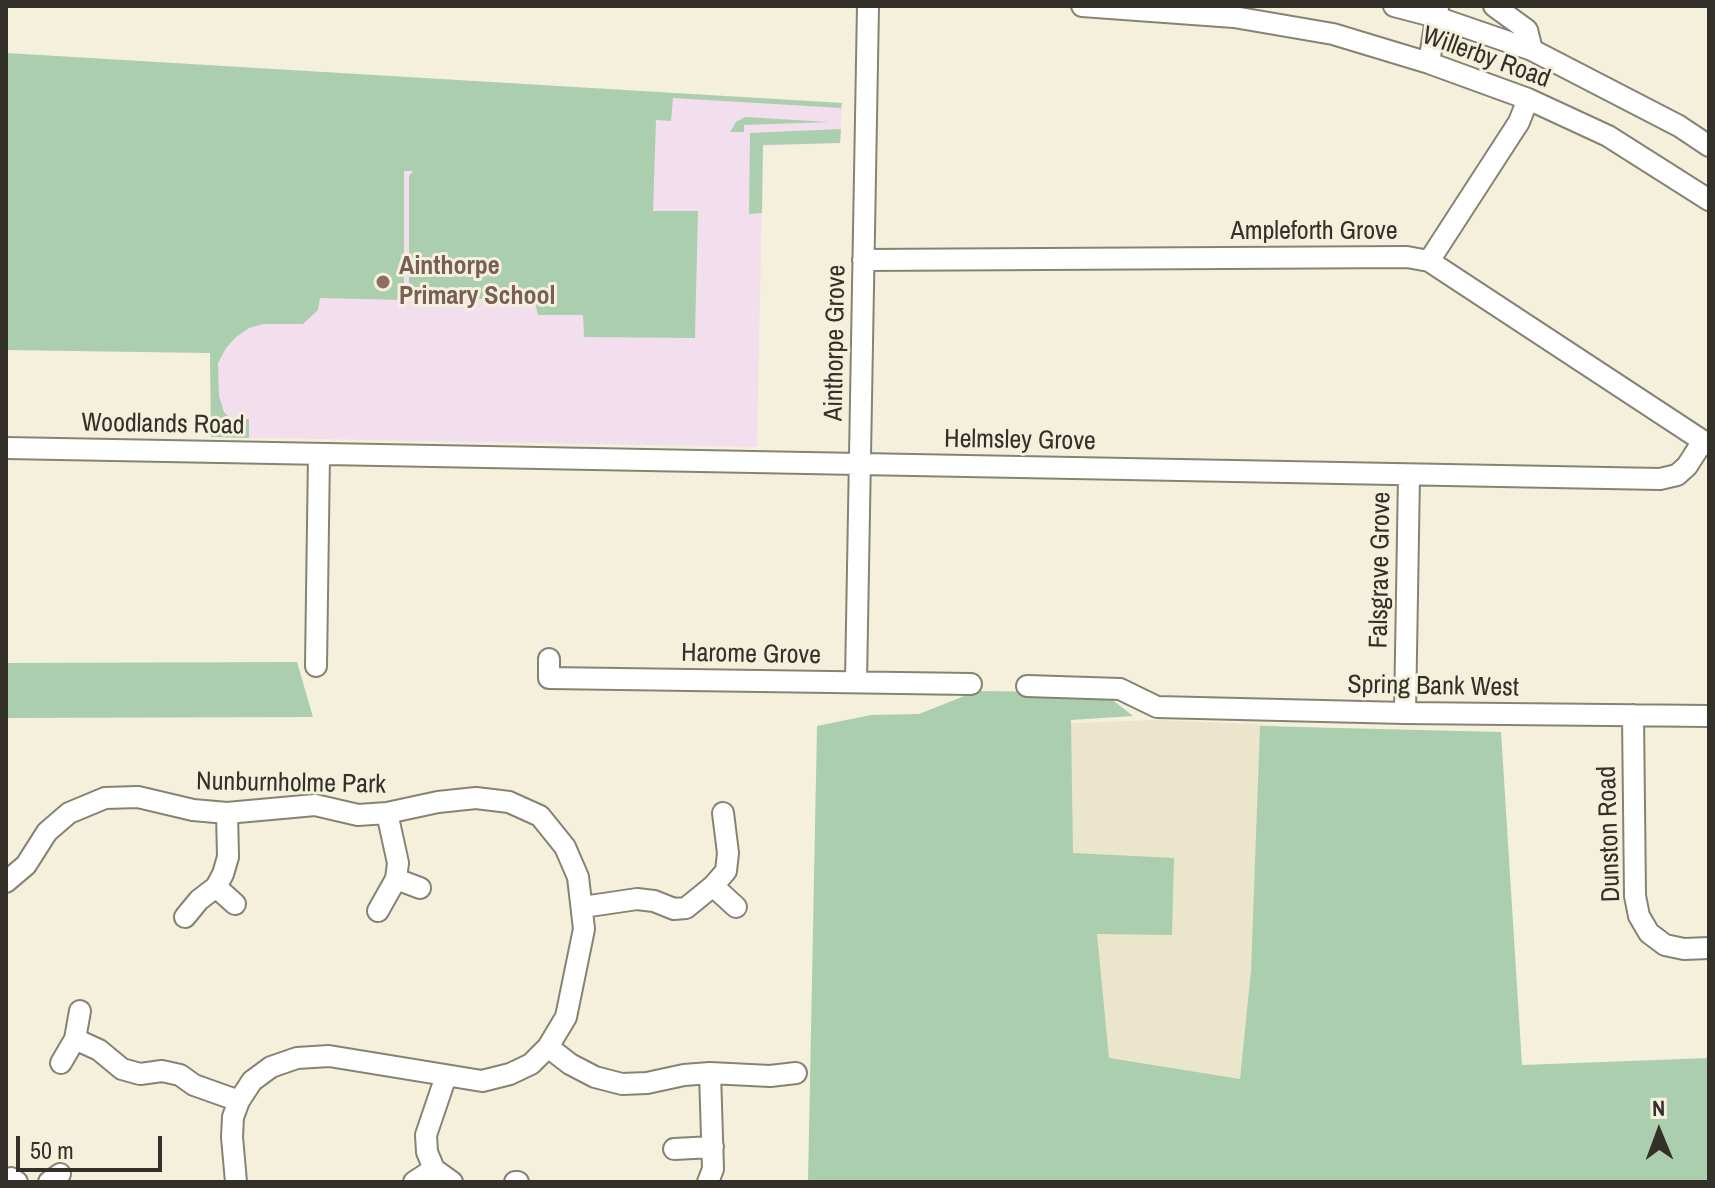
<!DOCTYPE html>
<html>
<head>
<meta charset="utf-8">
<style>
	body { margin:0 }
	#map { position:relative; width:1715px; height:1188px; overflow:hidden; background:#f4f0dc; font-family:"Archivo Narrow",sans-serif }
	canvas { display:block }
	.frame { position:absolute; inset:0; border:8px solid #323029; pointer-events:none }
	.north { position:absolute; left:1619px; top:1092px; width:80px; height:80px; -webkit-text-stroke:6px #f4f0dc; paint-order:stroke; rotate:359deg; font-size:22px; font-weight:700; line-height:32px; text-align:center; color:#323029 }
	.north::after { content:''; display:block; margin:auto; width:28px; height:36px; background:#323029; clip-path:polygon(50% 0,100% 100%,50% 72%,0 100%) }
	.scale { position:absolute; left:16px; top:1136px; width:146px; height:36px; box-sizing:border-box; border:4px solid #323029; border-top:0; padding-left:10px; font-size:24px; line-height:28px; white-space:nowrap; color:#323029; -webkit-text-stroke:6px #f4f0dc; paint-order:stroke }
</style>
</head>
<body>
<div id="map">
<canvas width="1715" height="1188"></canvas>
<div class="frame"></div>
<div class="north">N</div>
<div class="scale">50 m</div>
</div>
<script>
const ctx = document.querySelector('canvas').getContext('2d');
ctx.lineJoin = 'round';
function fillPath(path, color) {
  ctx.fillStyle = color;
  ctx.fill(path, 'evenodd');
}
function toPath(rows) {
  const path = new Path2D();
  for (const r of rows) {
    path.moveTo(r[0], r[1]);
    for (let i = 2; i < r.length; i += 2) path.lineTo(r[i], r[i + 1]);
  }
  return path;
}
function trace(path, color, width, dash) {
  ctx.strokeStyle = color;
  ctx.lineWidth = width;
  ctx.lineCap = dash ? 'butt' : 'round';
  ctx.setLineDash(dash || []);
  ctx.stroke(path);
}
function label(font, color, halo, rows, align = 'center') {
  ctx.font = font + ' "Archivo Narrow",sans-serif';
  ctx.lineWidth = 6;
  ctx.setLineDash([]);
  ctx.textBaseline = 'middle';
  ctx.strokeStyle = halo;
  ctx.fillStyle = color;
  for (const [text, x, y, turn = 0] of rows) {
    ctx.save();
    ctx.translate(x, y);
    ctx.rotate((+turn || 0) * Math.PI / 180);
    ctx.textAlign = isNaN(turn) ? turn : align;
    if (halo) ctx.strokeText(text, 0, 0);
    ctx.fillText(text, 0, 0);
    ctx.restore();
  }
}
const built = toPath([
	[1157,720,1277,725,1283,1110,1036,1127,1052,724]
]);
const education = toPath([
	[6,53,842,103,840,143,763,146,757,447,211,437,210,353,6,350]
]);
const green = toPath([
	[6,53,842,103,841,108,673,98,671,121,656,120,653,211,698,211,695,338,584,337,583,315,538,315,534,299,409,299,409,176,413,171,404,171,404,300,320,298,318,310,303,324,264,324,249,328,236,337,226,348,218,363,219,396,224,412,231,419,249,419,249,438,211,437,210,353,6,350],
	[745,117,829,122,744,125,744,132,730,132,736,122],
	[841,129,840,143,763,145,762,213,749,214,750,133],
	[297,662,313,717,6,718,6,663],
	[977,691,1064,692,1110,698,1133,716,1071,720,1073,853,1174,858,1172,935,1097,934,1109,1058,1240,1079,1251,971,1260,726,1501,732,1522,1065,1709,1058,1709,1182,808,1182,817,726,871,715,919,714]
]);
const minor = toPath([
	[1082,6,1234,17,1333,34,1429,63,1528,99,1608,136,1709,200],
	[1394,6,1436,17,1532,50,1679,126,1709,146],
	[1494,6,1527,30,1532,50],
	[1429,63,1438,7],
	[863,260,1407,257,1429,261,1709,445],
	[1429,261,1519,122,1528,99],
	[6,448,1660,479,1677,475,1687,466,1703,441],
	[549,659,549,678,971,684],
	[316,666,319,454],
	[856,681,868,6],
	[1027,686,1120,689,1157,707,1405,713,1709,716],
	[1405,713,1409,475],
	[1633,715,1635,896,1639,916,1649,933,1665,945,1684,949,1709,948],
	[396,879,420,888],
	[6,882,26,865,47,832,69,813,105,798,138,797,193,810,227,813,315,805,358,815,387,813,438,802,476,798,509,802,540,816,565,847,578,877,584,929,566,1017,548,1047,531,1064,510,1074,482,1081,329,1056,297,1058,271,1067,252,1081,239,1101,233,1117,232,1137,236,1182],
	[713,886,736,907],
	[216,887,235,904],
	[583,907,637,899,654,901,674,909,686,908,713,886,726,871,728,853,723,813],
	[378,911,396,879,398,863,387,813],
	[185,917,199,900,216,887,223,874,228,857,227,813],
	[75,1039,99,1050,122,1069,140,1074,162,1071,180,1075,194,1085,239,1101],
	[548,1047,570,1064,595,1077,622,1084,647,1083,684,1075,710,1073,770,1076,796,1073],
	[61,1063,75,1039,80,1011],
	[446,1076,426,1135,427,1152,434,1169,452,1182],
	[674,1149,713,1147],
	[11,1178,17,1182],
	[49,1182,60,1174],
	[414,1182,434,1169],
	[515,1182,518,1182],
	[708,1182,713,1169,710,1073]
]);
const markers = [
	[383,282,8,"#8d6e63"]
];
const streetNames = [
	["Willerby Road",1486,58,20],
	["Ampleforth Grove",1314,232],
	["Ainthorpe Grove",836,343,-89],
	["Woodlands Road",163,425,1],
	["Helmsley Grove",1020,441,1],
	["Falsgrave Grove",1381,570,-89],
	["Harome Grove",751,655,1],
	["Spring Bank West",1433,687,1],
	["Nunburnholme Park",291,784,1],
	["Dunston Road",1610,834,-92]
];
const educationNames = [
	["Ainthorpe",399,267],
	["Primary School",399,297]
];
fillPath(built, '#ebe5cb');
fillPath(education, '#f3deed');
fillPath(green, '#abcfae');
trace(minor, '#878372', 24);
trace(minor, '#fff', 20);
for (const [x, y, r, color] of markers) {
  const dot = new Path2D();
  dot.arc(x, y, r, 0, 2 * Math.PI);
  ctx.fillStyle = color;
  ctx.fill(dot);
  trace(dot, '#f4f0dc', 3);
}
label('26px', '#323029', '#f4f0dc', streetNames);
label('bold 26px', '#785e54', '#f4f0dc', educationNames, 'left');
</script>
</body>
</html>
